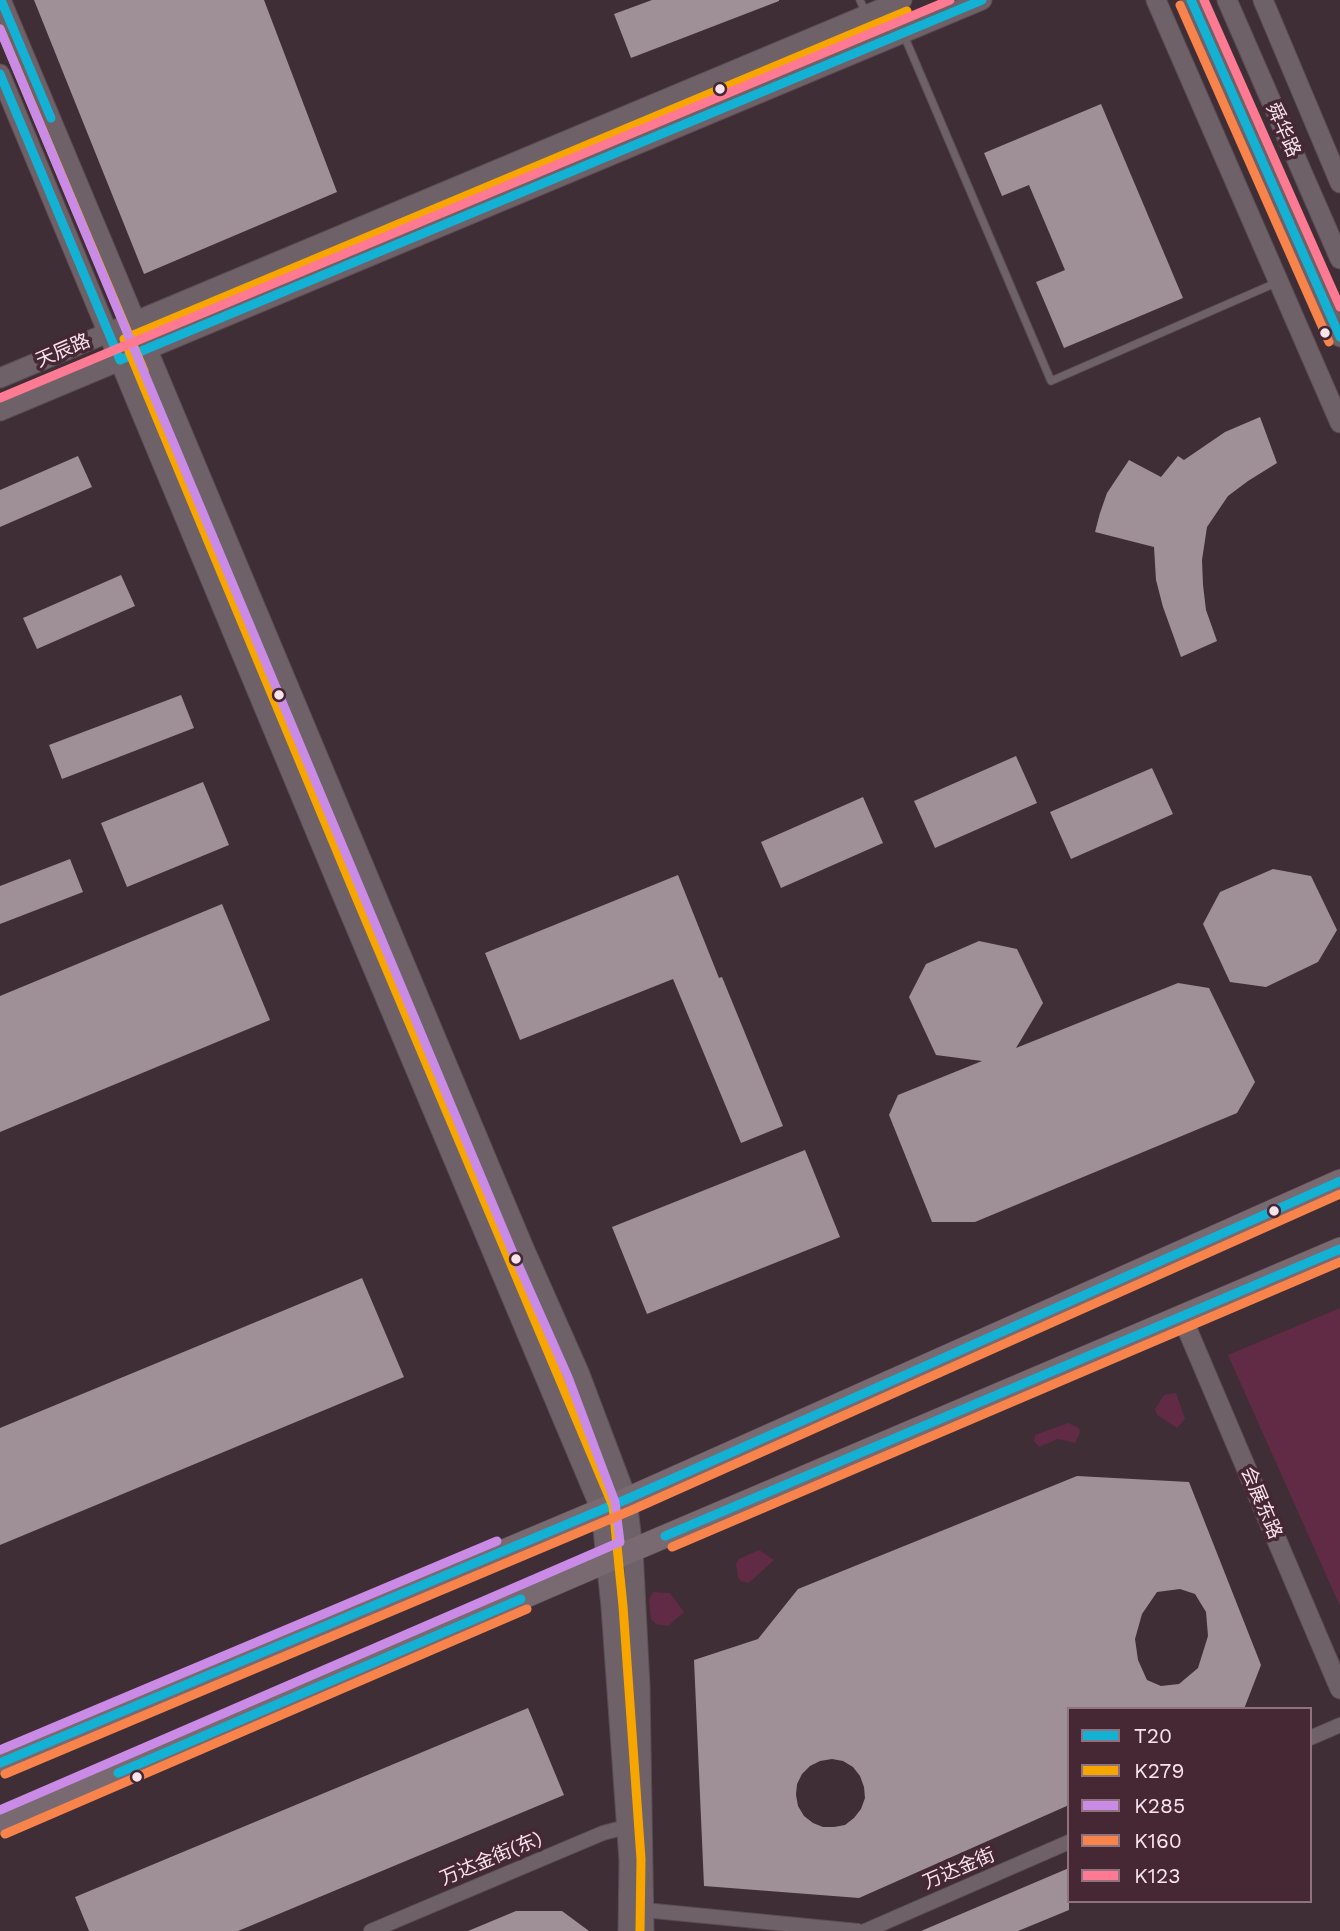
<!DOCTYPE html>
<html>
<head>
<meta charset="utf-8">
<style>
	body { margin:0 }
	#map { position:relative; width:1340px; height:1931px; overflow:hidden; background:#3f2e35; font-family:"Work Sans",sans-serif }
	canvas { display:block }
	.legend { position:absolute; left:1067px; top:1707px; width:245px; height:196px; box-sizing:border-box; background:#462734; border:2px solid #8e737e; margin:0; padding:9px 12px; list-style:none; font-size:21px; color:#f9e4ec }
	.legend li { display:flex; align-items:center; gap:14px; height:35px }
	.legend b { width:35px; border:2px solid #8e737e }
</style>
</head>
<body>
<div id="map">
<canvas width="1340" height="1931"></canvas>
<ul class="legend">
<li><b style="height:9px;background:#13b2d5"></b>T20</li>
<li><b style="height:9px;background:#f7a600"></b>K279</li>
<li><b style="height:9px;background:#ca8be6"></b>K285</li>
<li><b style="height:9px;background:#f8844c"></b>K160</li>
<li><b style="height:9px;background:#fe7a93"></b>K123</li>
</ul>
</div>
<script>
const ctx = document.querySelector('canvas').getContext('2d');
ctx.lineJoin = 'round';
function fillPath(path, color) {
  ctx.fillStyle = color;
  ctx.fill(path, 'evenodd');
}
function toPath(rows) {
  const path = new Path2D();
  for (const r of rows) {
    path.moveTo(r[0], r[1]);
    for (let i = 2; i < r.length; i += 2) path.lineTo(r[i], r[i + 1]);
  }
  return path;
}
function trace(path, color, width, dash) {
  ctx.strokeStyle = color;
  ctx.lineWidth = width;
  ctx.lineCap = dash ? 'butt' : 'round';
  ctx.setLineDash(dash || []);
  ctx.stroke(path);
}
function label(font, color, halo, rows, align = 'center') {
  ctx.font = font + ' "Work Sans","Noto Sans SC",sans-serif';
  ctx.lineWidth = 7;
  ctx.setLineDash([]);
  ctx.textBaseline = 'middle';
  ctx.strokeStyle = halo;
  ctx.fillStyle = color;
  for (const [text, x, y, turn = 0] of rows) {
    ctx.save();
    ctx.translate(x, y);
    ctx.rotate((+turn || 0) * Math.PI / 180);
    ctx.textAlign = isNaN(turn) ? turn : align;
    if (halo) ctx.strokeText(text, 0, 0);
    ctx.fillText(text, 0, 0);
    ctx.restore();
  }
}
const green = toPath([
	[1340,1308,1340,1606,1228,1355],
	[1176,1393,1185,1419,1177,1428,1157,1415,1155,1409,1164,1395],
	[1068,1423,1079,1428,1080,1432,1075,1443,1058,1439,1039,1447,1034,1441,1035,1435],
	[759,1550,774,1560,752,1580,748,1583,741,1581,738,1577,736,1564,739,1559],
	[653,1592,670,1593,684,1612,668,1626,656,1624,651,1619,649,1600]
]);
const building = toPath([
	[34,0,264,0,337,192,144,274],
	[652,0,779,0,779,1,631,58,614,14],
	[1101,104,1183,298,1064,348,1036,282,1065,270,1029,185,1002,196,984,153],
	[1260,417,1277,463,1248,481,1228,496,1207,527,1202,560,1203,585,1206,610,1217,641,1181,657,1163,607,1156,580,1154,547,1095,532,1100,513,1107,493,1129,460,1161,477,1178,456,1184,460,1225,432],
	[78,456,92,487,0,527,0,490],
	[121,575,135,606,37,649,23,618],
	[181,695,194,728,62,779,49,745],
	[1016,756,1037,803,935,848,914,801],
	[1152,768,1173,814,1071,859,1050,812],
	[203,782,229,845,127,887,101,823],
	[863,797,883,843,781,888,761,842],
	[70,859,83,892,0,924,0,886],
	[1273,869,1311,876,1337,930,1318,962,1266,987,1230,982,1203,924,1220,892],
	[678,875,719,978,722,977,783,1126,741,1143,673,979,520,1040,485,953],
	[222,904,270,1020,0,1132,0,996],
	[979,941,1017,949,1043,1003,1016,1048,1178,983,1209,988,1255,1082,1237,1113,975,1222,932,1222,889,1115,898,1095,982,1061,936,1055,909,997,926,964],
	[805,1150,840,1237,647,1314,612,1227],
	[362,1278,404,1377,0,1545,0,1428],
	[1077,1476,1189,1482,1261,1665,1244,1709,1069,1709,1069,1805,859,1898,704,1886,694,1660,758,1639,798,1589],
	[1180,1589,1195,1594,1206,1612,1208,1636,1198,1668,1179,1684,1161,1686,1147,1680,1138,1660,1135,1639,1142,1614,1157,1592],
	[832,1759,843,1761,853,1767,860,1776,864,1787,865,1798,861,1809,854,1818,845,1825,834,1827,823,1827,813,1823,804,1816,798,1806,796,1795,797,1784,802,1774,810,1766,820,1761],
	[528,1708,564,1795,238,1931,89,1931,75,1897],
	[1069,1868,1069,1910,1018,1931,921,1931],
	[516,1911,562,1911,589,1931,468,1931]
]);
const lane = toPath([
	[860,0,866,14],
	[903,33,1051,381,1278,282]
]);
const street = toPath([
	[1310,1738,1340,1725],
	[644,1910,858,1931],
	[371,1931,603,1833,626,1827],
	[865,1931,1069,1842]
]);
const secondary = toPath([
	[1,0,524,1248,579,1372,627,1499,633,1550,640,1686,644,1931],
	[1156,0,1340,423],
	[1191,0,1340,337],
	[1227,0,1340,259],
	[1263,0,1340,183],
	[0,74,340,890,601,1510,611,1607,629,1860,628,1931],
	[0,378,902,0],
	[0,411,982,0],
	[1182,1317,1340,1689]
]);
const primary = toPath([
	[0,1763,627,1499,1340,1181],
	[0,1823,633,1550,1340,1249]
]);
const bus1 = toPath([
	[1,0,51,118],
	[1191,0,1340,337],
	[0,74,120,360,982,0],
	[665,1536,1340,1249],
	[0,1763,627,1499,1340,1181],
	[118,1773,521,1599]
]);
const bus2 = toPath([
	[0,29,144,371],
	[640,1931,641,1859,623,1606,613,1506,351,885,124,339,907,11]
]);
const bus3 = toPath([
	[0,29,513,1253,568,1377,615,1502,620,1542,0,1810],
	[0,1750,497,1541]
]);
const bus4 = toPath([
	[1180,5,1329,342],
	[672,1547,1340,1262],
	[5,1774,632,1510,1340,1194],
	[5,1834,527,1609]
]);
const bus5 = toPath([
	[1204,0,1340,307],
	[0,398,950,0]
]);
const markers = [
	[720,89,6,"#f9e4ec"],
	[1325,333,6,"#f9e4ec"],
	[279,695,6,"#f9e4ec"],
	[1274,1211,6,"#f9e4ec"],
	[516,1259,6,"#f9e4ec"],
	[137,1777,6,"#f9e4ec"]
];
const streetNames = [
	["舜华路",1283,130,66],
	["天辰路",63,351,-23],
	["会展东路",1261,1503,67],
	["万达金街(东)",491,1859,-23],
	["万达金街",959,1869,-23]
];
fillPath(green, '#622b45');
fillPath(building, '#9f8f96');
trace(lane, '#5b4d53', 9);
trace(street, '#5b4d53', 16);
trace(secondary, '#5b4d53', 21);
trace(primary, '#5b4d53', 24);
trace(lane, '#6e6167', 7);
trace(street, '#6e6167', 14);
trace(secondary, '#6e6167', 19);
trace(primary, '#796970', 23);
trace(bus1, '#13b2d5', 9);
trace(bus2, '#f7a600', 9);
trace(bus3, '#ca8be6', 9);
trace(bus4, '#f8844c', 9);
trace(bus5, '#fe7a93', 9);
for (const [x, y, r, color] of markers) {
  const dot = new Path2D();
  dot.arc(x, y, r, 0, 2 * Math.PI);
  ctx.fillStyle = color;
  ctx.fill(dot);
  trace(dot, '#462734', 2.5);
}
label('19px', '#f9e4ec', '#462734', streetNames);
</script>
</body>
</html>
